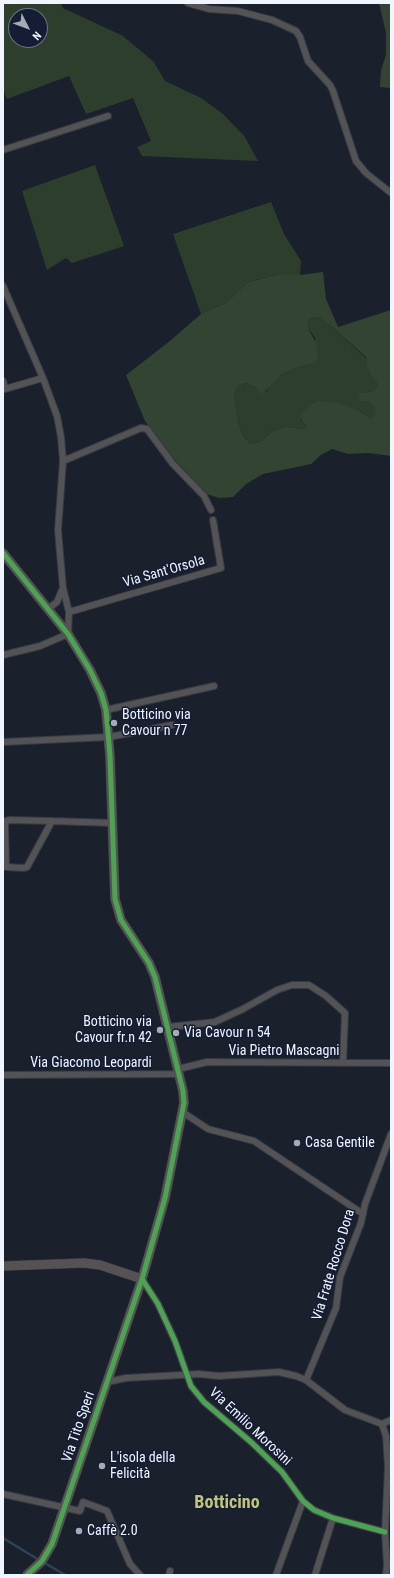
<!DOCTYPE html>
<html>
<head>
<meta charset="utf-8">
<style>
	body { margin:0 }
	#map { position:relative; width:394px; height:1578px; overflow:hidden; background:#1b202d; font-family:"Roboto Condensed",sans-serif }
	canvas { display:block }
	.frame { position:absolute; inset:0; border:4px solid #f1f5ff; pointer-events:none }
	.north { position:absolute; left:8px; top:8px; width:40px; height:40px; box-sizing:border-box; background:#141d34; border:1px solid #6c7385; border-radius:50%; rotate:132deg; font-size:11px; font-weight:700; line-height:16px; text-align:center; color:#f1f5ff }
	.north::after { content:''; display:block; margin:auto; width:14px; height:18px; background:#a6aab6; clip-path:polygon(50% 0,100% 100%,50% 72%,0 100%) }
</style>
</head>
<body>
<div id="map">
<canvas width="394" height="1578"></canvas>
<div class="frame"></div>
<div class="north">N</div>
</div>
<script>
const ctx = document.querySelector('canvas').getContext('2d');
ctx.lineJoin = 'round';
function fillPath(path, color) {
  ctx.fillStyle = color;
  ctx.fill(path, 'evenodd');
}
function toPath(rows) {
  const path = new Path2D();
  for (const r of rows) {
    path.moveTo(r[0], r[1]);
    for (let i = 2; i < r.length; i += 2) path.lineTo(r[i], r[i + 1]);
  }
  return path;
}
function trace(path, color, width, dash) {
  ctx.strokeStyle = color;
  ctx.lineWidth = width;
  ctx.lineCap = dash ? 'butt' : 'round';
  ctx.setLineDash(dash || []);
  ctx.stroke(path);
}
function label(font, color, halo, rows, align = 'center') {
  ctx.font = font + ' "Roboto Condensed",sans-serif';
  ctx.lineWidth = 3;
  ctx.setLineDash([]);
  ctx.textBaseline = 'middle';
  ctx.strokeStyle = halo;
  ctx.fillStyle = color;
  for (const [text, x, y, turn = 0] of rows) {
    ctx.save();
    ctx.translate(x, y);
    ctx.rotate((+turn || 0) * Math.PI / 180);
    ctx.textAlign = isNaN(turn) ? turn : align;
    if (halo) ctx.strokeText(text, 0, 0);
    ctx.fillText(text, 0, 0);
    ctx.restore();
  }
}
const green = toPath([
	[3,3,61,3,63,8,123,36,154,62,165,81,201,98,223,114,245,137,258,161,142,156,137,147,151,141,133,98,86,114,69,76,7,99,3,89],
	[16,16,40,16,40,40,16,40],
	[95,165,124,246,72,263,66,258,47,270,22,191],
	[271,202,284,234,301,261,300,275,276,275,248,282,226,303,201,314,173,234],
	[318,317,329,324,367,359,367,367,371,376,378,384,375,390,367,393,362,401,369,402,376,407,377,413,371,419,359,411,300,419,307,427,304,429,286,427,272,431,260,442,250,444,244,437,239,426,234,395,238,386,246,383,266,392,272,383,281,375,295,368,314,364,315,338,308,328,309,319]
]);
const forest = toPath([
	[379,3,391,3,390,88,380,87,381,70,386,55,386,33],
	[323,272,326,299,338,327,391,310,391,456,369,453,348,454,332,449,321,455,311,464,263,474,246,484,233,497,219,498,207,494,175,460,145,421,126,375,170,341,201,314,226,303,248,282,276,275,300,275],
	[318,317,329,324,367,358,367,367,371,376,378,384,375,390,367,393,360,393,358,397,362,401,369,402,375,407,376,413,371,419,359,411,339,403,317,401,302,412,300,418,307,427,304,429,286,427,272,431,260,442,250,444,244,437,239,426,234,395,238,386,246,383,255,387,263,394,281,375,295,368,314,364,318,358,317,345,308,328,309,319]
]);
const stream = toPath([
	[3,1538,39,1560],
	[43,1562,65,1575]
]);
const street = toPath([
	[188,3,209,9,238,11,272,20,296,31,300,37,308,61,330,85,333,91,356,161,366,173,391,193],
	[3,150,108,116],
	[3,286,43,378,57,416,61,437,63,461,58,530,63,588,69,612,68,634,40,646,3,655],
	[3,381,5,389,43,378],
	[63,461,141,428,147,429,173,464,204,496,211,510],
	[48,609,57,602,62,590],
	[69,612,221,568,213,520],
	[106,710,214,686],
	[3,742,109,737,172,725],
	[52,821,27,867,23,868,6,867,5,824,6,821,10,820,52,821,113,823],
	[168,1027,215,1022,243,1009,277,990,292,985,309,985,326,996,345,1013,343,1063],
	[178,1069,207,1062,391,1063],
	[3,1075,179,1074],
	[184,1113,208,1129,254,1141,363,1214],
	[142,1279,158,1304,175,1341,191,1386,204,1402,251,1442,282,1472,303,1501,314,1510,333,1518,385,1532],
	[306,1380,336,1308,340,1277,361,1223,365,1204,391,1134],
	[107,1382,126,1378,199,1374,219,1376,279,1372,296,1376,306,1380,345,1410,382,1424],
	[382,1424,386,1436,388,1467,385,1532,387,1565,386,1575],
	[382,1424,391,1420],
	[3,1494,80,1511,83,1502,107,1511,130,1564,140,1575],
	[169,1575,170,1571],
	[276,1575,303,1501],
	[315,1575,333,1518]
]);
const secondary = toPath([
	[3,553,68,634,90,670,101,693,106,710,110,756,115,899,121,920,149,963,155,977,183,1091,184,1103,165,1198,142,1279,52,1544,42,1561,27,1575],
	[3,1266,84,1263,100,1265,142,1279]
]);
const cycleway = toPath([
	[3,553,68,634,90,670,101,693,106,710,110,756,115,899,121,920,149,963,155,977,183,1091,184,1103,165,1198,142,1279,52,1544,42,1561,27,1575],
	[142,1279,158,1304,175,1341,191,1386,204,1402,251,1442,282,1472,303,1501,314,1510,333,1518,385,1532]
]);
const markers = [
	[114,723,4,"#a6aab6"],
	[160,1030,4,"#a6aab6"],
	[176,1033,4,"#a6aab6"],
	[297,1143,4,"#a6aab6"],
	[102,1466,4,"#a6aab6"],
	[79,1531,4,"#a6aab6"]
];
const streetNames = [
	["Via Sant'Orsola",164,572,-16],
	["Via Pietro Mascagni",284,1051],
	["Via Giacomo Leopardi",91,1063],
	["Via Frate Rocco Dora",334,1265,-73],
	["Via Tito Speri",79,1427,-71],
	["Via Emilio Morosini",250,1427,43]
];
const poiNames = [
	["Botticino via",122,715],
	["Cavour n 77",122,731],
	["Botticino via",152,1022,"right"],
	["Cavour fr.n 42",152,1038,"right"],
	["Via Cavour n 54",184,1033],
	["Casa Gentile",305,1143],
	["L'isola della",110,1458],
	["Felicità",110,1474],
	["Caffè 2.0",87,1531]
];
const districtNames = [
	["Botticino",227,1503]
];
fillPath(green, '#2e3e2d');
fillPath(forest, '#334432');
trace(stream, '#2d4457', 2.5);
trace(street, '#363a44', 8);
trace(secondary, '#363a44', 10);
trace(street, '#535254', 6);
trace(secondary, '#565254', 9);
trace(cycleway, '#4ca352', 5);
for (const [x, y, r, color] of markers) {
  const dot = new Path2D();
  dot.arc(x, y, r, 0, 2 * Math.PI);
  ctx.fillStyle = color;
  ctx.fill(dot);
  trace(dot, '#141d34', 1.5);
}
label('14px', '#f1f5ff', '#141d34', streetNames);
label('14px', '#f1f5ff', '#141d34', poiNames, 'left');
label('bold 18px', '#c2c577', '#141d34', districtNames);
</script>
</body>
</html>
